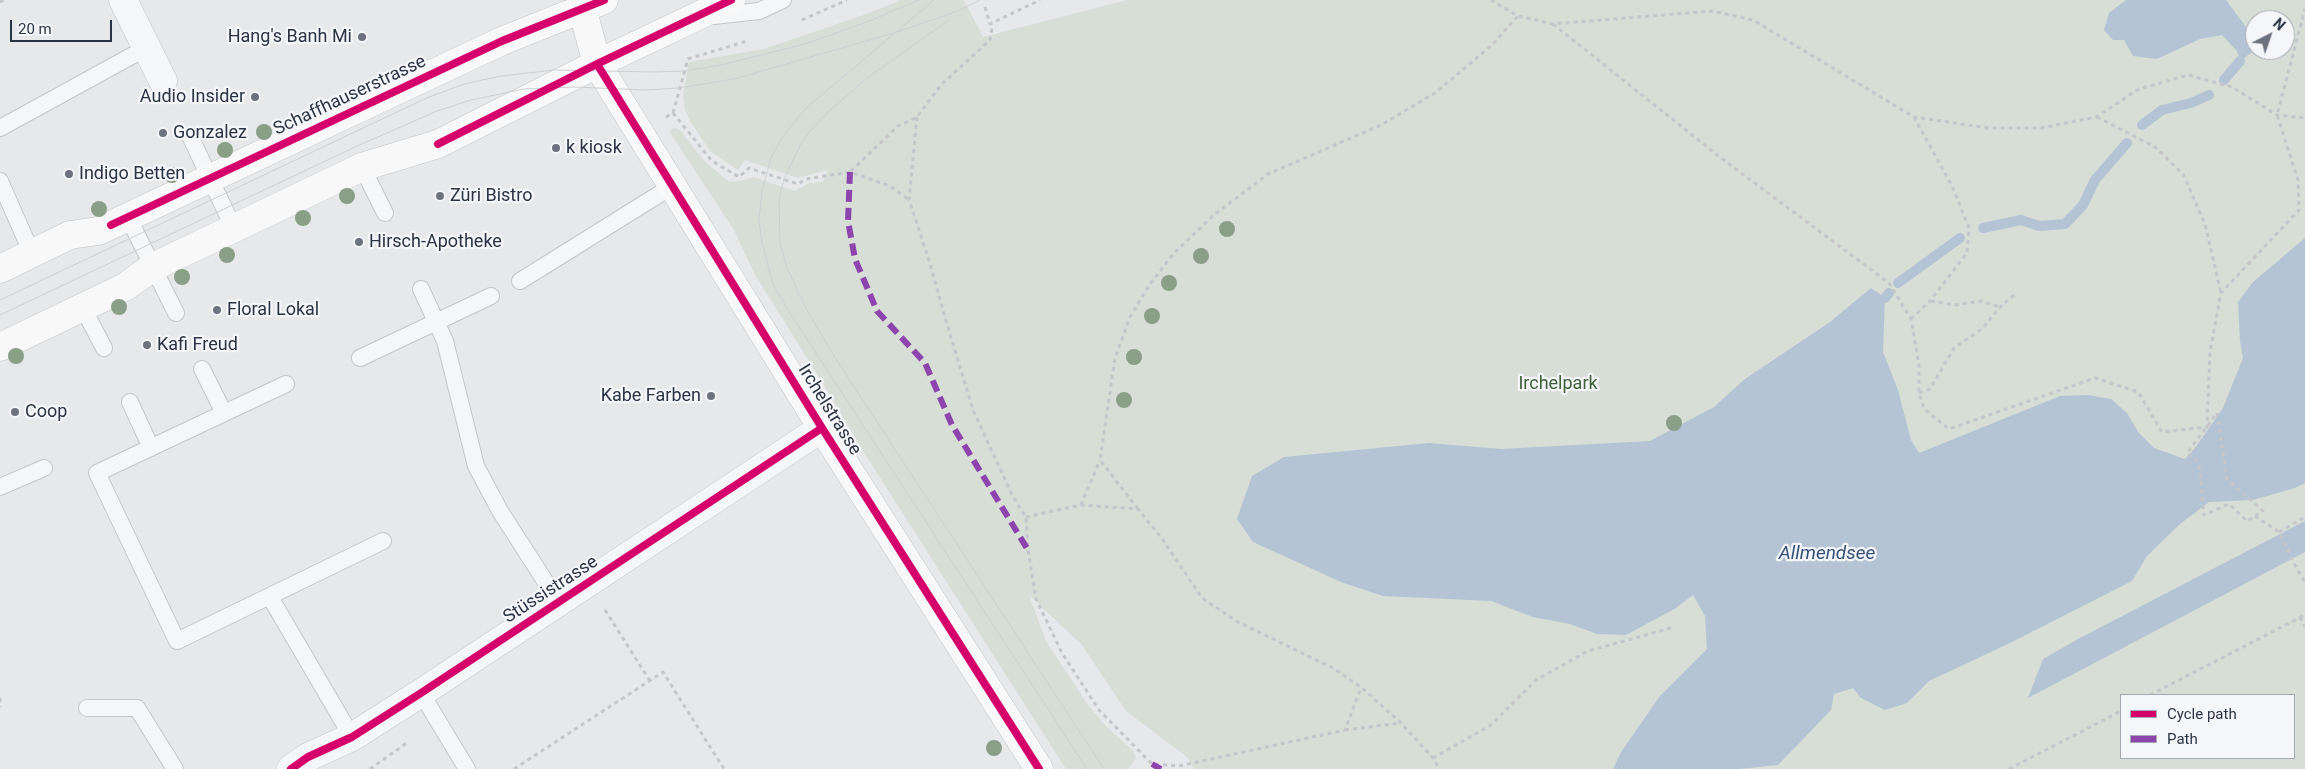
<!DOCTYPE html>
<html>
<head>
<meta charset="utf-8">
<style>
	body { margin:0 }
	#map { position:relative; width:2305px; height:769px; overflow:hidden; background:#e6e8ea; font-family:Roboto,sans-serif }
	canvas { display:block }
	.legend { position:absolute; left:2120px; top:694px; width:175px; height:65px; box-sizing:border-box; background:#f4f6f9; border:1px solid #a4a8b1; margin:0; padding:6px 9px; list-style:none; font-size:15px; color:#2b3445 }
	.legend li { display:flex; align-items:center; gap:10px; height:25px }
	.legend b { width:25px; border:1px solid #a4a8b1 }
	.north { position:absolute; left:2245px; top:10px; width:50px; height:50px; box-sizing:border-box; background:#f4f6f9; border:1px solid #a4a8b1; border-radius:50%; rotate:41deg; font-size:14px; font-weight:700; line-height:20px; text-align:center; color:#2b3445 }
	.north::after { content:''; display:block; margin:auto; width:18px; height:22px; background:#6c737f; clip-path:polygon(50% 0,100% 100%,50% 72%,0 100%) }
	.scale { position:absolute; left:10px; top:20px; width:102px; height:22px; box-sizing:border-box; border:2px solid #2b3445; border-top:0; padding-left:6px; font-size:15px; line-height:18px; white-space:nowrap; color:#2b3445; -webkit-text-stroke:4px #f4f6f9; paint-order:stroke }
</style>
</head>
<body>
<div id="map">
<canvas width="2305" height="769"></canvas>
<ul class="legend">
<li><b style="height:6px;background:#d6006c"></b>Cycle path</li>
<li><b style="height:6px;background:#8e44ad"></b>Path</li>
</ul>
<div class="north">N</div>
<div class="scale">20 m</div>
</div>
<script>
const ctx = document.querySelector('canvas').getContext('2d');
ctx.lineJoin = 'round';
function fillPath(path, color) {
  ctx.fillStyle = color;
  ctx.fill(path, 'evenodd');
}
function toPath(rows) {
  const path = new Path2D();
  for (const r of rows) {
    path.moveTo(r[0], r[1]);
    for (let i = 2; i < r.length; i += 2) path.lineTo(r[i], r[i + 1]);
  }
  return path;
}
function trace(path, color, width, dash) {
  ctx.strokeStyle = color;
  ctx.lineWidth = width;
  ctx.lineCap = dash ? 'butt' : 'round';
  ctx.setLineDash(dash || []);
  ctx.stroke(path);
}
function label(font, color, halo, rows, align = 'center') {
  ctx.font = font + ' Roboto,sans-serif';
  ctx.lineWidth = 4.5;
  ctx.setLineDash([]);
  ctx.textBaseline = 'middle';
  ctx.strokeStyle = halo;
  ctx.fillStyle = color;
  for (const [text, x, y, turn = 0] of rows) {
    ctx.save();
    ctx.translate(x, y);
    ctx.rotate((+turn || 0) * Math.PI / 180);
    ctx.textAlign = isNaN(turn) ? turn : align;
    if (halo) ctx.strokeText(text, 0, 0);
    ctx.fillText(text, 0, 0);
    ctx.restore();
  }
}
const green = toPath([
	[901,0,964,0,983,37,1127,0,2305,0,2305,769,1194,769,1187,757,1126,711,1082,645,1029,595,1046,641,1088,705,1104,724,1133,751,1136,758,1128,769,1066,769,863,451,824,385,755,275,734,230,669,131,675,128,680,130,704,161,729,182,741,181,753,177,795,191,809,183,823,182,828,170,798,178,745,160,738,170,710,151,690,121,685,109,683,96,689,62,764,49,872,12],
	[2255,20,2285,20,2285,50,2255,50],
	[2121,695,2294,695,2294,758,2121,758]
]);
const water = toPath([
	[2126,0,2226,0,2249,31,2252,52,2240,61,2237,51,2222,35,2200,39,2157,59,2133,56,2124,40,2113,40,2104,30,2109,13],
	[2305,238,2305,483,2295,488,2253,500,2209,502,2180,524,2147,556,2132,581,2008,644,1929,681,1907,703,1885,710,1861,698,1853,688,1834,694,1831,710,1778,765,1739,769,1613,769,1621,752,1660,696,1707,649,1705,616,1693,595,1676,608,1626,635,1597,634,1570,624,1533,617,1491,601,1383,596,1341,582,1253,542,1237,519,1252,476,1284,457,1429,443,1501,449,1650,441,1714,407,1745,379,1830,322,1871,288,1885,298,1883,352,1898,390,1911,440,1919,453,2060,396,2088,395,2111,399,2127,413,2138,432,2154,448,2185,459,2195,448,2223,408,2243,358,2240,341,2238,302,2253,282],
	[2305,521,2305,552,2028,698,2043,659,2078,639]
]);
const stream = toPath([
	[2224,80,2240,61],
	[2142,125,2162,110,2191,103,2209,95],
	[1983,228,2021,220,2039,226,2065,224,2083,205,2095,180,2127,143],
	[1898,283,1960,238],
	[1885,298,1889,293]
]);
const path = toPath([
	[1491,0,1518,16,1553,24,1712,11,1753,20,1914,117,1988,128,2041,128,2096,117,2139,89,2188,75,2232,87,2277,115,2305,118],
	[0,2,4,0],
	[985,7,990,24],
	[802,20,847,0],
	[1553,24,1721,158,1889,283,1911,319,1919,365,1919,393,1924,409,1949,429,2095,378,2138,392,2162,432,2207,427,2210,352,2221,293,2299,210,2298,180,2277,115,2305,9],
	[673,113,712,161,739,177,749,168,798,184,806,179,850,172,890,186,909,200],
	[666,117,673,113,688,59,747,41],
	[917,117,909,200,929,260,946,321,973,410,1013,497,1026,517,1028,550,1036,599,1062,653,1099,710,1152,764,1179,766,1345,730,1361,687],
	[2097,117,2155,147,2183,174,2205,224,2221,293],
	[851,171,898,126,917,117,941,85,990,40,992,28,990,24,1040,0],
	[1931,301,1956,305,1981,301,2000,307],
	[1911,319,1930,301,1967,253,1969,228,1952,186,1914,117],
	[1919,393,1930,389,1954,348,1983,328,2000,307,2014,295],
	[2217,413,2227,479,2263,511,2247,521,2229,504,2204,515,2199,463,2187,453,2217,413],
	[1081,505,1100,460],
	[1138,509,1100,460,1115,358,1130,317,1150,284,1174,253,1214,215,1268,174,1381,125,1435,93,1491,46,1518,16],
	[2255,516,2279,532,2293,562,2305,582],
	[1026,517,1081,505,1138,509,1163,540,1202,598,1238,622,1333,668,1361,687,1400,722,1433,758,1439,769],
	[2279,532,2305,517],
	[605,610,650,681],
	[2300,617,2305,627],
	[2150,695,2305,615],
	[0,698,0,707],
	[1345,730,1400,723],
	[1433,758,1491,725,1536,680,1588,651,1671,628],
	[370,769,408,742],
	[514,769,663,672,724,769],
	[2009,769,2121,711]
]);
const lane = toPath([
	[714,16,759,11,783,0],
	[0,128,146,48],
	[190,136,234,229],
	[362,167,385,213],
	[0,181,32,254],
	[128,217,176,313],
	[520,281,674,185],
	[421,289,445,341,476,466,500,511,559,603],
	[83,308,104,348],
	[360,358,491,296],
	[202,369,224,413],
	[286,384,97,473,177,641,383,541],
	[130,402,151,448],
	[0,487,44,468],
	[270,597,352,737],
	[421,693,467,769],
	[87,708,137,708,175,769]
]);
const street = toPath([
	[123,0,163,81],
	[291,769,308,757,352,737,421,693,822,428]
]);
const secondary = toPath([
	[580,0,597,64,822,428,1039,769],
	[0,269,70,235,98,231,111,225,502,41,604,0],
	[0,347,125,287,153,267,362,167,438,144,597,64,731,0]
]);
const tram = toPath([
	[934,0,805,109,781,139,771,158,762,191,759,220,762,243,773,284,788,310,1087,769],
	[949,20,867,78,828,112,809,132,801,144,784,179,779,199,780,244,787,267,804,305,834,356,1104,769],
	[0,300,380,120,429,97,464,84,501,76,554,70,653,72,684,71,721,65,805,44,872,20,919,0],
	[0,315,355,147,437,111,471,100,524,89,574,87,646,90,679,88,734,79,894,33,958,11,980,0]
]);
const quiet = toPath([
	[850,172,848,221,855,259,877,311,925,363,952,425,1028,550],
	[1152,764,1161,769]
]);
const cycleway = toPath([
	[597,64,822,428,1039,769],
	[438,144,597,64,731,0],
	[111,225,502,41,604,0],
	[291,769,308,757,352,737,421,693,822,428]
]);
const trees = [
	[264,132],
	[225,150],
	[172,175],
	[347,196],
	[99,209],
	[303,218],
	[1227,229],
	[227,255],
	[1201,256],
	[182,277],
	[1169,283],
	[119,307],
	[1152,316],
	[16,356],
	[1134,357],
	[1124,400],
	[1674,423],
	[994,748]
];
const markers = [
	[362,37,5,"#6c737f"],
	[255,97,5,"#6c737f"],
	[163,133,5,"#6c737f"],
	[556,148,5,"#6c737f"],
	[69,174,5,"#6c737f"],
	[440,196,5,"#6c737f"],
	[359,242,5,"#6c737f"],
	[217,310,5,"#6c737f"],
	[147,345,5,"#6c737f"],
	[711,396,5,"#6c737f"],
	[15,412,5,"#6c737f"]
];
const poiNames = [
	["Hang's Banh Mi",352,37,"right"],
	["Audio Insider",245,97,"right"],
	["Gonzalez",173,133],
	["k kiosk",566,148],
	["Indigo Betten",79,174],
	["Züri Bistro",450,196],
	["Hirsch-Apotheke",369,242],
	["Floral Lokal",227,310],
	["Kafi Freud",157,345],
	["Kabe Farben",701,396,"right"],
	["Coop",25,412]
];
const streetNames = [
	["Schaffhauserstrasse",350,96,-25],
	["Irchelstrasse",829,410,58],
	["Stüssistrasse",551,590,-33]
];
const parkNames = [
	["Irchelpark",1558,384]
];
const waterNames = [
	["Allmendsee",1827,554]
];
fillPath(green, '#d6ded6');
fillPath(water, '#b4c4d5');
trace(stream, '#b4c4d5', 10);
trace(lane, '#c4c6c8', 18);
trace(street, '#c4c6c8', 29);
trace(secondary, '#c4c6c8', 29);
trace(path, '#c5c6ca', 3, [4, 4]);
trace(lane, '#f5f6f7', 16);
trace(street, '#f5f6f7', 28);
trace(secondary, '#f8f8f8', 28);
trace(tram, '#cecfd2', 1);
trace(quiet, '#8e44ad', 6, [12, 6]);
trace(cycleway, '#d6006c', 8);
ctx.fillStyle = '#8a9e88';
for (const [x, y] of trees) {
  ctx.beginPath();
  ctx.arc(x, y, 8, 0, 2 * Math.PI);
  ctx.fill();
}
for (const [x, y, r, color] of markers) {
  const dot = new Path2D();
  dot.arc(x, y, r, 0, 2 * Math.PI);
  ctx.fillStyle = color;
  ctx.fill(dot);
  trace(dot, '#f4f6f9', 2);
}
label('18px', '#2b3445', '#f4f6f9', poiNames, 'left');
label('18px', '#2b3445', '#f4f6f9', streetNames);
label('18px', '#3f6138', '#f4f6f9', parkNames);
label('italic 19px', '#34527a', '#f4f6f9', waterNames);
</script>
</body>
</html>
